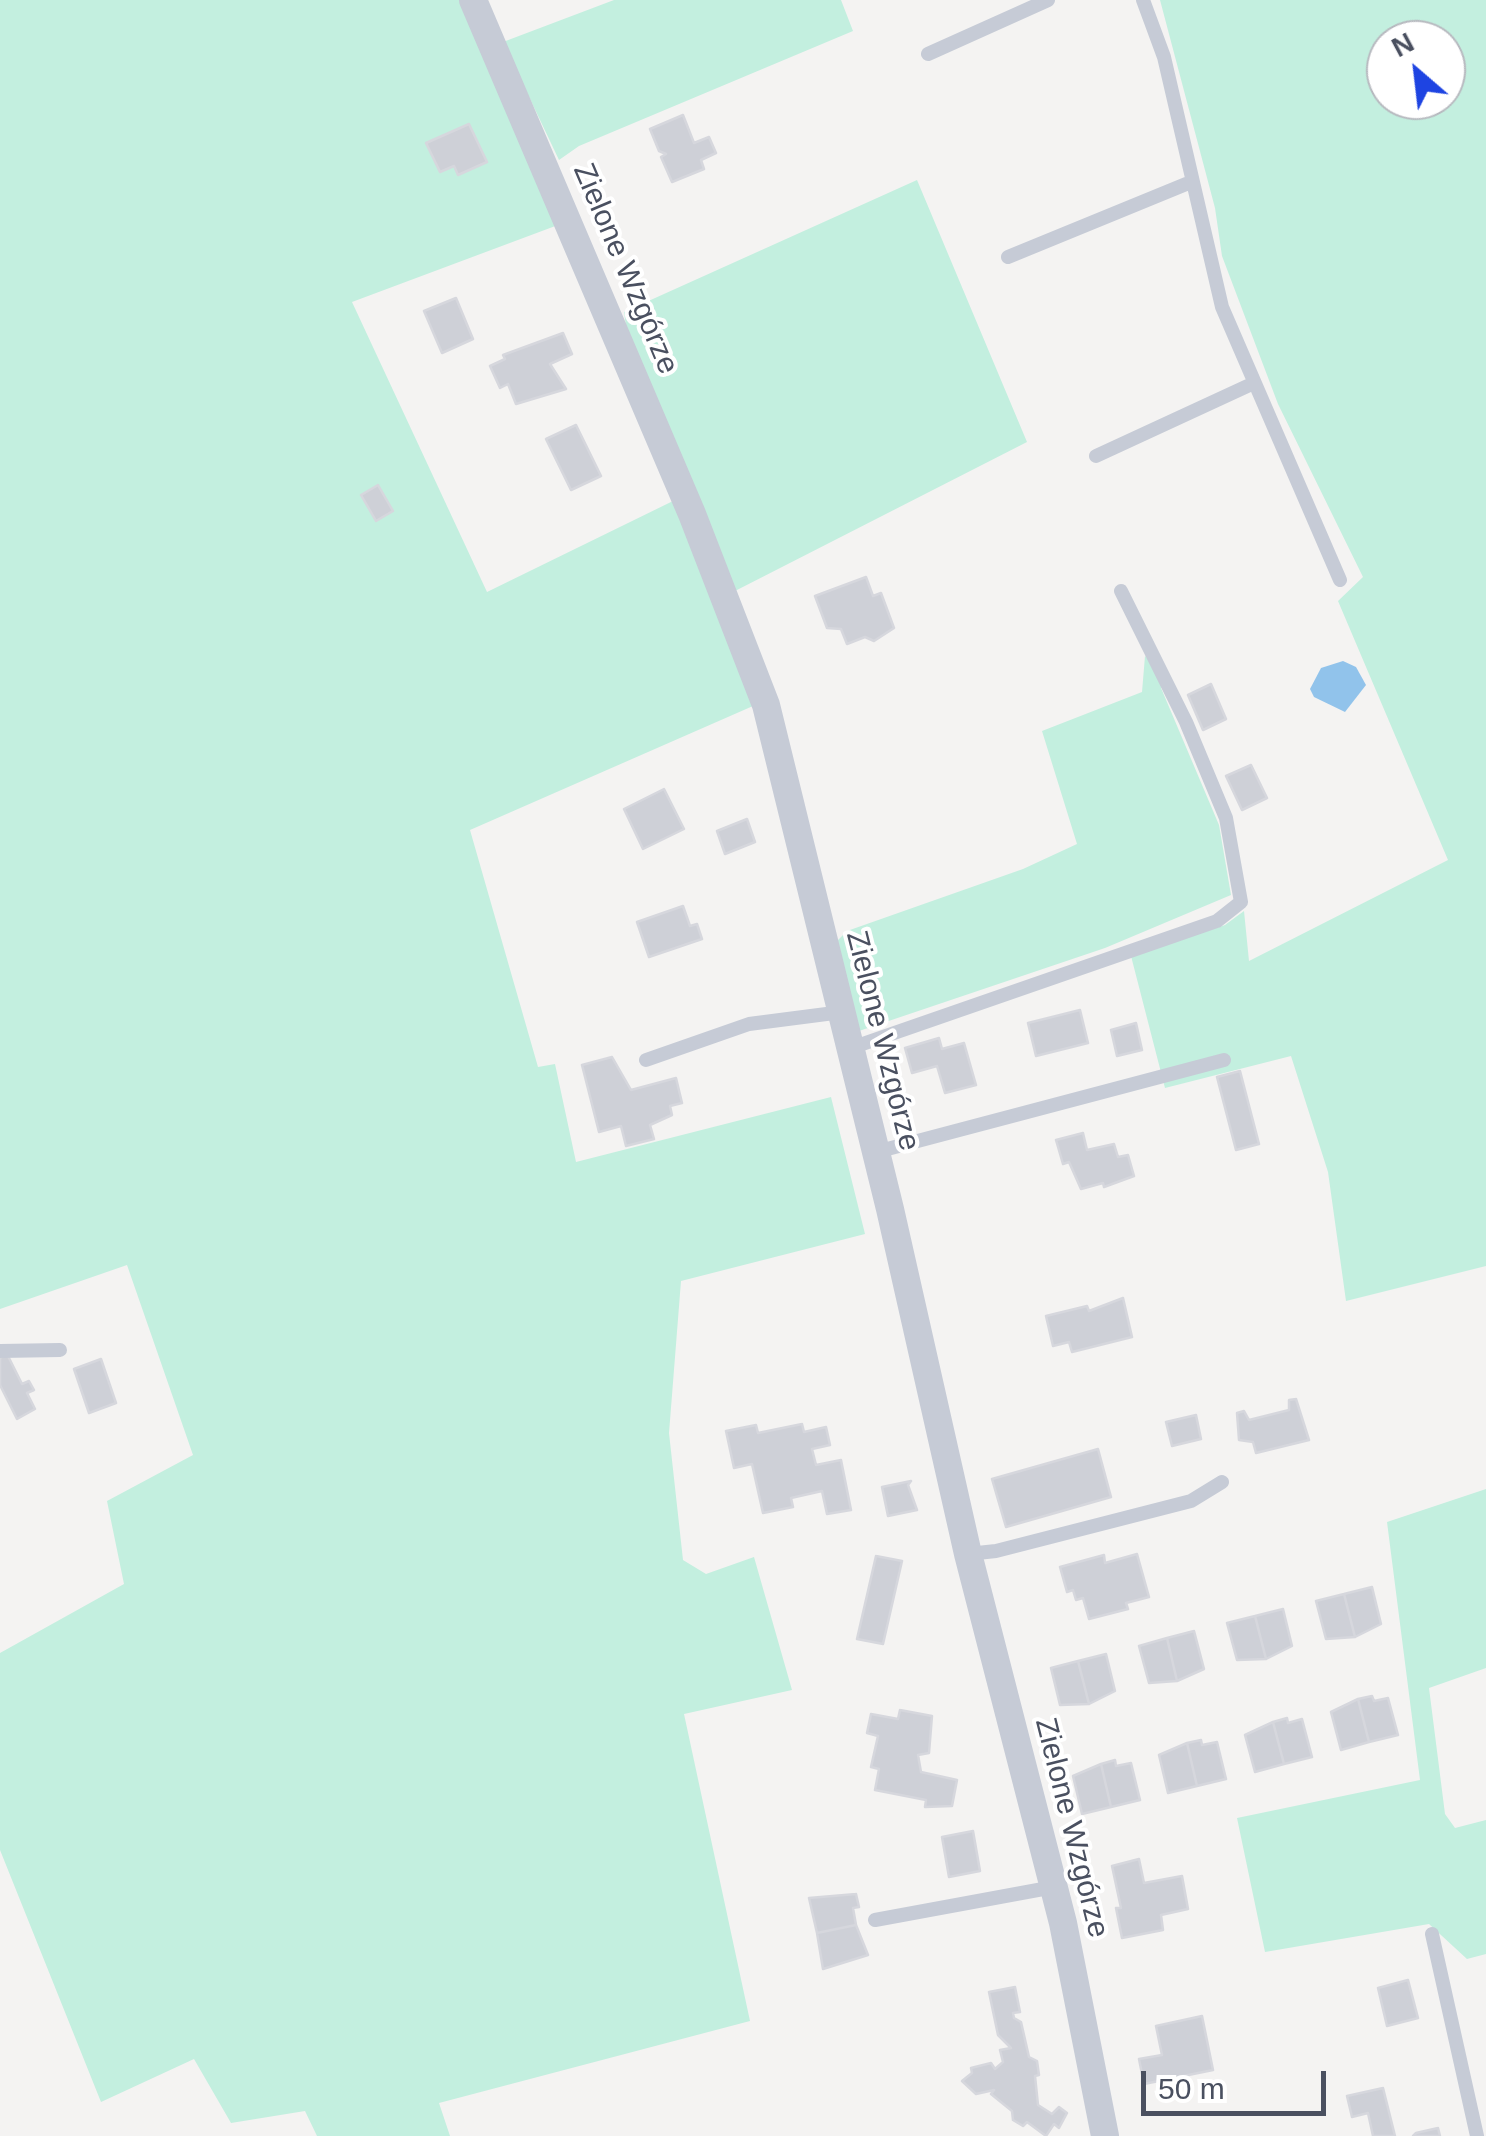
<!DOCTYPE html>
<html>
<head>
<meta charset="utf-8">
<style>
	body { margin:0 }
	#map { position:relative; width:1486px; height:2136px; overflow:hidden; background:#f4f3f2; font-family:Arial,sans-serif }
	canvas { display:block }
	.north { position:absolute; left:1366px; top:20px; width:100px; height:100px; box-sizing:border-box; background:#fff; border:2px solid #b7b9bf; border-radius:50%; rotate:332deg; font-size:28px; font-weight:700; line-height:40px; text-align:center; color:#4a5060 }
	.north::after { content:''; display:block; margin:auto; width:35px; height:45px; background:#1e44e2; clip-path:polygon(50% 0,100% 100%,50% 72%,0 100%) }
	.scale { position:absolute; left:1141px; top:2071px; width:185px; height:45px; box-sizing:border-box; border:5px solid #4a5060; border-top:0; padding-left:12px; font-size:30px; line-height:35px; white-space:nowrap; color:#4a5060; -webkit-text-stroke:8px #fff; paint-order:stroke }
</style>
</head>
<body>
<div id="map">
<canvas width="1486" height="2136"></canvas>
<div class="north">N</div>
<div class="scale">50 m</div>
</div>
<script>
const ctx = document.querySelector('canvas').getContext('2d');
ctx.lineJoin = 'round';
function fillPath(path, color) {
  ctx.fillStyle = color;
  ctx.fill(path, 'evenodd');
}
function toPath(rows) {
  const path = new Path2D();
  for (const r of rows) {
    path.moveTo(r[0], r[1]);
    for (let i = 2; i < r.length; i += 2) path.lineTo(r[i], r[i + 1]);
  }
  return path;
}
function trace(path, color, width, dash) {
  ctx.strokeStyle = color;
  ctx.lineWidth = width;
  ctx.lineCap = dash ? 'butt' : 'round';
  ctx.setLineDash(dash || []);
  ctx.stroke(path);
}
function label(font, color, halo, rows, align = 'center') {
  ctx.font = font + ' Arial,sans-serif';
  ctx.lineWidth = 8;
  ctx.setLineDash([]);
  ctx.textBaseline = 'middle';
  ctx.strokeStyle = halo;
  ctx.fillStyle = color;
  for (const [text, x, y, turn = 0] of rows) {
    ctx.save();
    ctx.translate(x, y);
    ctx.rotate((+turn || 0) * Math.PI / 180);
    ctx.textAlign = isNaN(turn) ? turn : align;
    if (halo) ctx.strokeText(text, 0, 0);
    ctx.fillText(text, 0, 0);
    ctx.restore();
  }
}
const green = toPath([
	[0,0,460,0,558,225,352,302,487,592,673,501,753,706,470,830,538,1067,555,1064,576,1162,831,1097,865,1234,681,1281,669,1433,683,1560,706,1574,754,1557,792,1690,684,1714,750,2021,439,2103,450,2136,317,2136,305,2111,231,2123,194,2059,101,2102,0,1850,0,1653,124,1584,107,1501,193,1455,127,1265,0,1309],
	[614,0,841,0,853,31,579,146,559,160,503,42],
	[1160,0,1486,0,1486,1266,1346,1301,1328,1172,1291,1056,1165,1088,1131,956,1225,925,1244,911,1249,961,1448,860,1338,601,1363,577,1278,404,1222,256,1215,208],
	[1386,40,1446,40,1446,100,1386,100],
	[917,180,1027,442,735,591,627,333,624,312],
	[1145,656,1168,676,1161,688,1219,825,1231,895,1105,948,859,1031,837,941,847,931,1023,869,1077,844,1042,731,1142,692],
	[1486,1489,1486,1668,1429,1688,1445,1814,1455,1828,1486,1820,1486,1954,1467,1959,1429,1924,1265,1952,1237,1818,1420,1780,1387,1522]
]);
const water = toPath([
	[1343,661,1356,667,1366,685,1345,712,1314,697,1310,689,1321,668]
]);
const building = toPath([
	[683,115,694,143,709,137,716,153,701,160,704,169,672,182,661,157,666,154,659,151,650,129,683,115],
	[469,124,487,162,458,175,454,166,440,172,426,143,469,124],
	[456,298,473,339,442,353,424,311,456,298],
	[563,333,572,354,550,364,566,389,516,404,508,384,500,388,490,366,505,359,503,355,563,333],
	[576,425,601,476,571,490,546,439,576,425],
	[378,485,393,511,376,521,361,495,378,485],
	[866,577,873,596,881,593,894,628,874,641,865,637,847,644,841,629,827,628,815,596,866,577],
	[1211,684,1226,719,1203,730,1188,695,1211,684],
	[1251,765,1267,798,1242,810,1226,776,1251,765],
	[664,789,684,829,643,849,624,809,664,789],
	[747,819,755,842,725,854,717,831,747,819],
	[683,906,690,926,697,924,702,939,649,957,637,922,683,906],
	[1080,1010,1088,1043,1036,1056,1028,1023,1080,1010],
	[1136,1023,1142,1050,1117,1056,1111,1030,1136,1023],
	[939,1038,942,1049,964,1043,976,1085,945,1093,937,1066,912,1073,905,1048,939,1038],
	[612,1057,631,1090,676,1078,682,1103,670,1106,672,1115,650,1125,654,1139,626,1146,621,1126,599,1132,582,1065,612,1057],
	[1240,1071,1259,1144,1236,1150,1217,1077,1240,1071],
	[1083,1133,1087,1150,1114,1144,1118,1157,1128,1155,1134,1176,1104,1187,1103,1183,1081,1189,1069,1162,1063,1164,1056,1140,1083,1133],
	[1123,1298,1132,1337,1072,1352,1069,1342,1053,1346,1046,1316,1087,1306,1089,1311,1123,1298],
	[7,1354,22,1384,29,1381,34,1390,27,1393,35,1409,17,1419,0,1385,0,1358,7,1354],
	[101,1359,116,1403,89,1413,74,1369,101,1359],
	[1296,1399,1309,1440,1256,1453,1253,1442,1239,1440,1237,1413,1244,1411,1249,1420,1289,1410,1289,1400,1296,1399],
	[1196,1415,1201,1439,1172,1446,1166,1422,1196,1415],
	[802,1424,804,1432,826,1427,830,1445,812,1449,816,1465,841,1460,851,1510,827,1514,822,1491,791,1498,793,1507,763,1513,752,1464,734,1468,726,1431,756,1425,758,1433,802,1424],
	[1098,1449,1111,1497,1006,1527,992,1479,1098,1449],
	[911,1481,908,1485,917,1510,888,1516,882,1487,911,1481],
	[1137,1554,1149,1597,1126,1603,1128,1609,1089,1619,1083,1598,1076,1600,1073,1590,1067,1592,1060,1567,1104,1555,1105,1563,1137,1554],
	[876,1556,902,1561,883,1644,857,1639,876,1556],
	[1372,1587,1381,1624,1355,1637,1344,1594,1372,1587],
	[1344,1594,1355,1637,1326,1639,1316,1601,1344,1594],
	[1283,1609,1292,1646,1266,1659,1255,1616,1283,1609],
	[1255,1616,1266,1659,1237,1660,1227,1623,1255,1616],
	[1194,1631,1204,1669,1177,1681,1167,1638,1194,1631],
	[1167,1638,1177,1681,1149,1683,1139,1646,1167,1638],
	[1106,1654,1115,1691,1089,1704,1078,1661,1106,1654],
	[1078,1661,1089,1704,1060,1705,1051,1668,1078,1661],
	[1372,1696,1374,1701,1388,1698,1398,1735,1369,1742,1358,1699,1372,1696],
	[1358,1699,1369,1742,1341,1750,1331,1712,1358,1699],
	[900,1710,932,1716,929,1753,918,1755,921,1772,957,1780,952,1806,925,1807,926,1800,875,1790,879,1769,871,1767,878,1736,867,1733,871,1714,898,1719,900,1710],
	[1287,1718,1288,1723,1302,1719,1312,1757,1284,1764,1273,1722,1287,1718],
	[1273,1722,1284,1764,1255,1772,1245,1735,1273,1722],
	[1201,1740,1202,1745,1217,1742,1226,1779,1197,1786,1187,1743,1201,1740],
	[1187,1743,1197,1786,1168,1793,1159,1755,1187,1743],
	[1115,1760,1116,1766,1131,1763,1140,1800,1111,1807,1101,1764,1115,1760],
	[1101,1764,1111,1807,1082,1814,1073,1776,1101,1764],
	[973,1831,980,1871,949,1877,942,1837,973,1831],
	[1139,1859,1144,1883,1182,1876,1188,1909,1161,1915,1163,1930,1122,1938,1116,1908,1121,1908,1112,1866,1139,1859],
	[856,1894,859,1907,853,1908,856,1925,817,1933,809,1898,856,1894],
	[856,1925,868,1955,823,1969,817,1933,856,1925],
	[1408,1980,1418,2018,1387,2026,1378,1988,1408,1980],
	[1015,1987,1020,2012,1013,2013,1014,2018,1021,2022,1029,2057,1037,2061,1039,2075,1035,2076,1038,2105,1052,2114,1059,2107,1067,2113,1059,2128,1054,2124,1046,2136,1027,2122,1023,2126,1013,2120,1012,2111,991,2094,994,2090,976,2094,962,2081,972,2073,971,2068,991,2063,995,2069,1003,2062,1000,2050,1011,2048,998,2035,989,1992,1015,1987],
	[1202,2016,1213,2070,1144,2084,1139,2059,1162,2055,1156,2026,1202,2016],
	[1383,2088,1395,2136,1373,2136,1368,2113,1352,2117,1347,2096,1383,2088],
	[1438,2128,1440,2136,1413,2136,1416,2133,1438,2128]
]);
const lane = toPath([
	[1143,0,1164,57,1222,307,1340,580],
	[928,54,1048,0],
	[1008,257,1191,182],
	[1096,456,1254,383],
	[851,1048,1217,921,1241,902,1226,818,1186,722,1121,591],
	[646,1060,749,1024,842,1012],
	[876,1152,1224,1060],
	[0,1351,60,1350],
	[968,1554,996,1551,1191,1501,1222,1482],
	[875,1920,1054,1887],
	[1432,1934,1477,2136]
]);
const street = toPath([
	[473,0,692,514,766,705,890,1209,968,1554,1063,1923,1105,2136]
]);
const streetNames = [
	["Zielone Wzgórze",625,269,67],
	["Zielone Wzgórze",882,1041,76],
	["Zielone Wzgórze",1071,1828,76]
];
fillPath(green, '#c3efdf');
fillPath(water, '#91c3eb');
fillPath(building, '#ced0d7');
trace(building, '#d6d7dd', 2.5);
trace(lane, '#c6cbd6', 14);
trace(street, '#c6cbd6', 28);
label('30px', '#4a5060', '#fff', streetNames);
</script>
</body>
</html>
